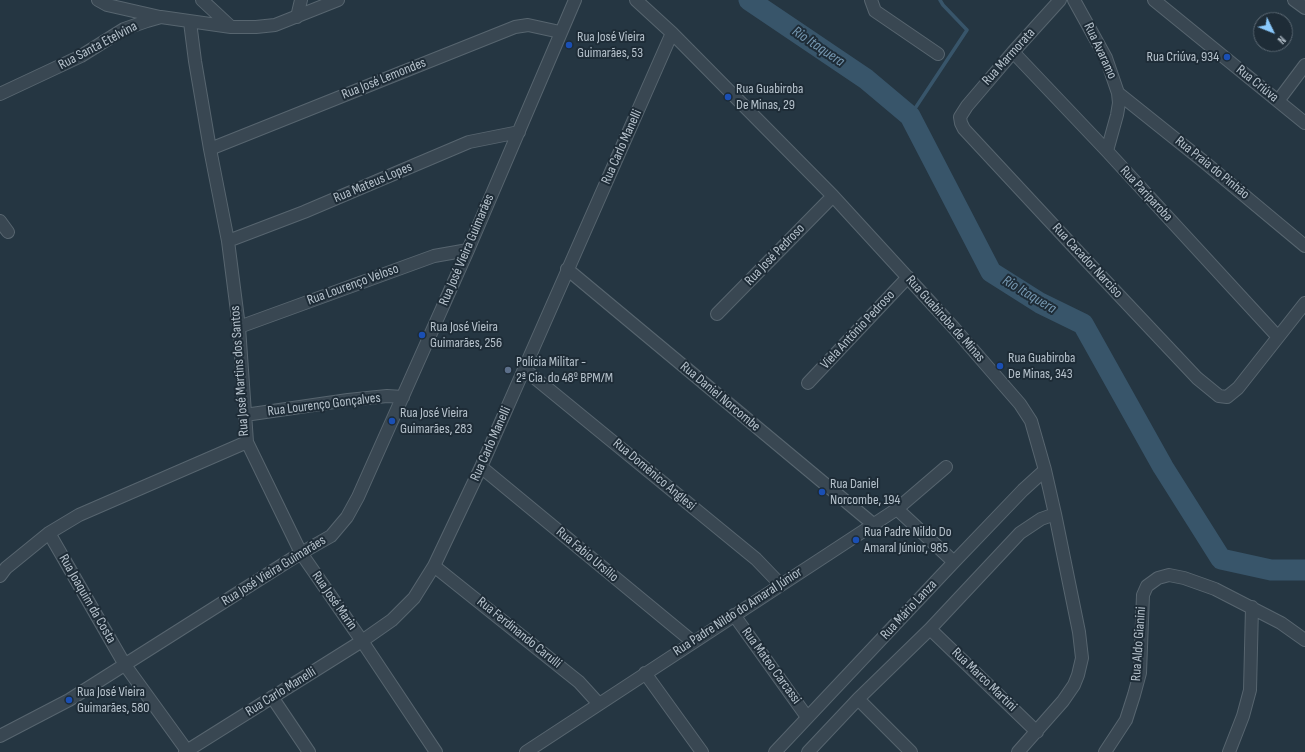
<!DOCTYPE html>
<html>
<head>
<meta charset="utf-8">
<style>
	body { margin:0 }
	#map { position:relative; width:1305px; height:752px; overflow:hidden; background:#253642; font-family:"Sofia Sans Condensed",sans-serif }
	canvas { display:block }
	.north { position:absolute; left:1253px; top:12px; width:40px; height:40px; box-sizing:border-box; background:#1e2c37; border:1px solid #5b6873; border-radius:50%; rotate:133deg; font-size:11px; font-weight:700; line-height:16px; text-align:center; color:#b6c2cc }
	.north::after { content:''; display:block; margin:auto; width:14px; height:18px; background:#8ac9fc; clip-path:polygon(50% 0,100% 100%,50% 72%,0 100%) }
</style>
</head>
<body>
<div id="map">
<canvas width="1305" height="752"></canvas>
<div class="north">N</div>
</div>
<script>
const ctx = document.querySelector('canvas').getContext('2d');
ctx.lineJoin = 'round';
function toPath(rows) {
  const path = new Path2D();
  for (const r of rows) {
    path.moveTo(r[0], r[1]);
    for (let i = 2; i < r.length; i += 2) path.lineTo(r[i], r[i + 1]);
  }
  return path;
}
function trace(path, color, width, dash) {
  ctx.strokeStyle = color;
  ctx.lineWidth = width;
  ctx.lineCap = dash ? 'butt' : 'round';
  ctx.setLineDash(dash || []);
  ctx.stroke(path);
}
function label(font, color, halo, rows, align = 'center') {
  ctx.font = font + ' "Sofia Sans Condensed",sans-serif';
  ctx.lineWidth = 4;
  ctx.setLineDash([]);
  ctx.textBaseline = 'middle';
  ctx.strokeStyle = halo;
  ctx.fillStyle = color;
  for (const [text, x, y, turn = 0] of rows) {
    ctx.save();
    ctx.translate(x, y);
    ctx.rotate((+turn || 0) * Math.PI / 180);
    ctx.textAlign = isNaN(turn) ? turn : align;
    if (halo) ctx.strokeText(text, 0, 0);
    ctx.fillText(text, 0, 0);
    ctx.restore();
  }
}
const stream = toPath([
	[910,116,967,30,943,5,940,0]
]);
const river = toPath([
	[749,0,866,79,910,116,991,272,1040,303,1083,324,1163,467,1221,559,1271,570,1305,570]
]);
const minor = toPath([
	[98,0,107,5,160,17],
	[202,0,231,27],
	[636,0,672,33,833,196,954,328,1020,404,1031,421,1045,470,1055,514,1079,632,1082,658,1078,675,1074,685,1063,701,1018,752],
	[871,0,875,11,938,54],
	[1060,0,1013,52,967,106,960,117,961,123,964,129,1083,257,1197,378,1219,396,1227,397,1238,388,1305,303],
	[1074,0,1106,58,1118,93,1119,103,1117,115,1107,151],
	[1154,0,1305,123],
	[1294,0,1305,8],
	[297,17,301,0],
	[190,22,195,61,210,149,228,241,239,327,247,442,301,553,362,641,436,752],
	[1013,52,1107,151,1278,337],
	[1118,93,1203,161,1305,246],
	[0,94,81,56,124,29,147,21,161,17,231,27,256,27,275,25,338,0],
	[1278,101,1305,65],
	[210,149,515,27,528,25,560,32],
	[0,221,8,232],
	[228,241,304,212,469,142,519,132],
	[567,269,873,524],
	[717,314,833,196],
	[239,327,434,256,468,250],
	[524,369,756,559,780,584],
	[808,383,908,277],
	[245,415,348,400,387,396,403,397],
	[481,467,693,642],
	[897,509,954,562],
	[49,533,125,665,188,752],
	[434,566,579,682,599,704],
	[0,576,6,568,49,533,79,515,247,442],
	[734,615,807,717],
	[930,629,1037,732],
	[645,673,702,752],
	[272,697,309,752],
	[858,699,911,752],
	[0,736,69,700,301,553,331,536,347,517,358,497,468,250,575,0],
	[185,752,362,641,392,620,414,598,434,566,481,467,672,33],
	[526,752,897,509,946,467],
	[775,752,954,562,1023,490,1045,470],
	[808,752,858,699,930,629,1020,533,1041,519,1055,514],
	[1105,752,1126,720,1134,695,1140,673,1143,595,1147,586,1158,578,1169,575,1184,578,1215,589,1281,623,1305,640],
	[1229,752,1243,716,1250,690,1252,607]
]);
const markers = [
	[569,45,4,"#1a4fb4"],
	[1227,57,4,"#1a4fb4"],
	[728,97,4,"#1a4fb4"],
	[422,335,4,"#1a4fb4"],
	[1000,366,4,"#1a4fb4"],
	[508,370,4,"#5c6f8a"],
	[392,421,4,"#1a4fb4"],
	[822,492,4,"#1a4fb4"],
	[856,540,4,"#1a4fb4"],
	[69,700,4,"#1a4fb4"]
];
const poiNames = [
	["Rua José Vieira",577,37],
	["Guimarães, 53",577,53],
	["Rua Criúva, 934",1219,57,"right"],
	["Rua Guabiroba",736,89],
	["De Minas, 29",736,105],
	["Rua José Vieira",430,327],
	["Guimarães, 256",430,343],
	["Rua Guabiroba",1008,358],
	["De Minas, 343",1008,374],
	["Polícia Militar -",516,362],
	["2ª Cia. do 48º BPM/M",516,378],
	["Rua José Vieira",400,413],
	["Guimarães, 283",400,429],
	["Rua Daniel",830,484],
	["Norcombe, 194",830,500],
	["Rua Padre Nildo Do",864,532],
	["Amaral Júnior, 985",864,548],
	["Rua José Vieira",77,692],
	["Guimarães, 580",77,708]
];
const streetNames = [
	["Rua Santa Etelvina",98,46,-28],
	["Rua Avaramo",1100,51,65],
	["Rua Marmorata",1009,57,-48],
	["Rua José Lemondes",384,79,-22],
	["Rua Criúva",1257,84,39],
	["Rua Carlo Manelli",622,147,-66],
	["Rua Praia do Pinhão",1212,168,39],
	["Rua Mateus Lopes",373,183,-23],
	["Rua Pariparoba",1146,194,47],
	["Rua José Vieira Guimarães",467,250,-67],
	["Rua José Pedroso",775,255,-46],
	["Rua Cacador Narciso",1087,261,47],
	["Rua Lourenço Veloso",353,285,-20],
	["Rua Guabiroba de Minas",945,319,48],
	["Viela Antônio Pedroso",858,330,-47],
	["Rua José Martins dos Santos",240,371,-94],
	["Rua Daniel Norcombe",720,397,40],
	["Rua Lourenço Gonçalves",324,405,-7],
	["Rua Carlo Manelli",491,444,-66],
	["Rua Domênico Anglesi",654,475,40],
	["Rua Fabio Ursílio",587,555,40],
	["Rua José Vieira Guimarães",274,571,-32],
	["Rua Joaquim da Costa",87,599,60],
	["Rua José Marin",334,601,55],
	["Rua Mário Lanza",909,610,-47],
	["Rua Padre Nildo do Amaral Júnior",738,612,-33],
	["Rua Ferdinando Carulli",519,633,39],
	["Rua Aldo Gianini",1139,644,-86],
	["Rua Mateo Carcassi",771,666,54],
	["Rua Marco Martini",984,680,44],
	["Rua Carlo Manelli",281,692,-32]
];
const waterNames = [
	["Rio Itaquera",818,47,34],
	["Rio Itaquera",1029,295,31]
];
trace(stream, '#38556a', 3.5);
trace(river, '#38556a', 21);
trace(minor, '#57656f', 14);
trace(minor, '#394752', 12);
for (const [x, y, r, color] of markers) {
  const dot = new Path2D();
  dot.arc(x, y, r, 0, 2 * Math.PI);
  ctx.fillStyle = color;
  ctx.fill(dot);
  trace(dot, '#1e2c37', 1.5);
}
label('14px', '#b6c2cc', '#1e2c37', poiNames, 'left');
label('14px', '#b6c2cc', '#1e2c37', streetNames);
label('italic 15px', '#7597b0', '#1e2c37', waterNames);
</script>
</body>
</html>
